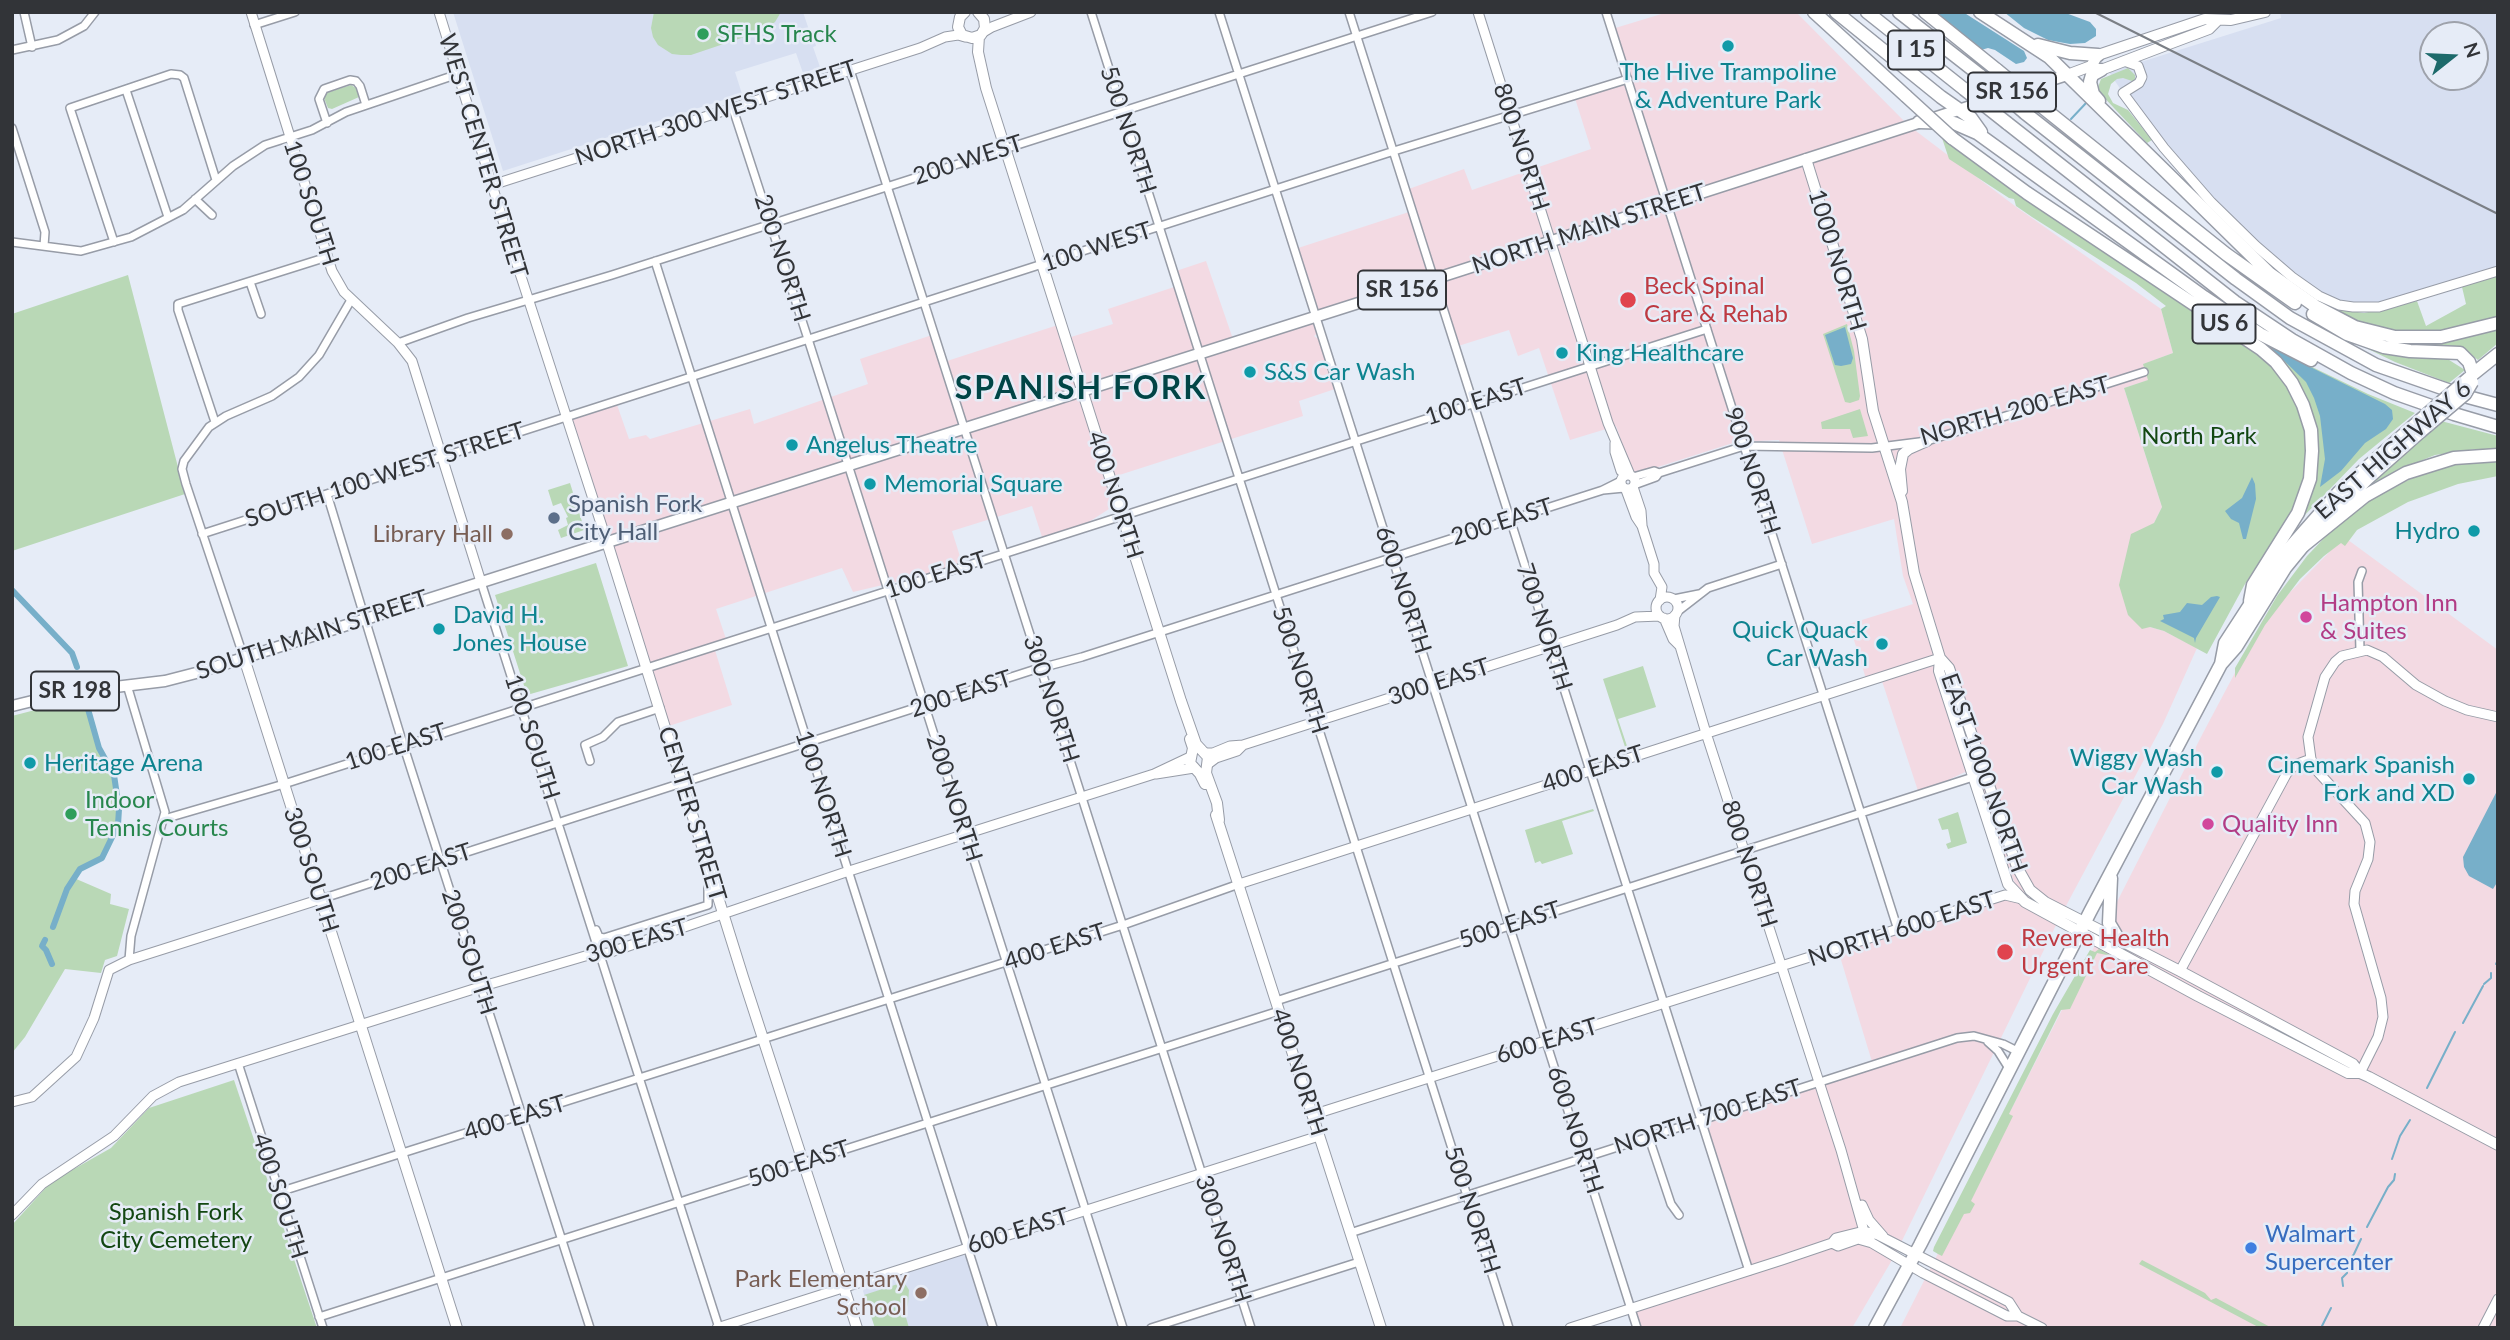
<!DOCTYPE html>
<html>
<head>
<meta charset="utf-8">
<style>
	body { margin:0 }
	#map { position:relative; width:2510px; height:1340px; overflow:hidden; background:#e6ecf7; font-family:Lato,sans-serif }
	canvas { display:block }
	.frame { position:absolute; inset:0; border:14px solid #323438; pointer-events:none }
	.north { position:absolute; left:2419px; top:21px; width:70px; height:70px; box-sizing:border-box; background:#e6ecf7; border:2px solid #9ea2ab; border-radius:50%; rotate:72deg; font-size:19px; font-weight:700; line-height:28px; text-align:center; color:#323438 }
	.north::after { content:''; display:block; margin:auto; width:24px; height:32px; background:#1d6a6b; clip-path:polygon(50% 0,100% 100%,50% 72%,0 100%) }
</style>
</head>
<body>
<div id="map">
<canvas width="2510" height="1340"></canvas>
<div class="frame"></div>
<div class="north">N</div>
</div>
<script>
const ctx = document.querySelector('canvas').getContext('2d');
ctx.lineJoin = 'round';
function fillPath(path, color) {
  ctx.fillStyle = color;
  ctx.fill(path, 'evenodd');
}
function toPath(rows) {
  const path = new Path2D();
  for (const r of rows) {
    if (r.length === 3) {
      path.moveTo(r[0] + r[2], r[1]);
      path.arc(r[0], r[1], r[2], 0, 2 * Math.PI);
      continue;
    }
    path.moveTo(r[0], r[1]);
    for (let i = 2; i < r.length; i += 2) path.lineTo(r[i], r[i + 1]);
  }
  return path;
}
function trace(path, color, width, dash) {
  ctx.strokeStyle = color;
  ctx.lineWidth = width;
  ctx.lineCap = dash ? 'butt' : 'round';
  ctx.setLineDash(dash || []);
  ctx.stroke(path);
}
function label(font, color, halo, rows, align = 'center') {
  ctx.font = font + ' Lato,sans-serif';
  ctx.lineWidth = 5;
  ctx.setLineDash([]);
  ctx.textBaseline = 'middle';
  ctx.strokeStyle = halo;
  ctx.fillStyle = color;
  for (const [text, x, y, turn = 0] of rows) {
    ctx.save();
    ctx.translate(x, y);
    ctx.rotate((+turn || 0) * Math.PI / 180);
    ctx.textAlign = isNaN(turn) ? turn : align;
    if (halo) ctx.strokeText(text, 0, 0);
    ctx.fillText(text, 0, 0);
    ctx.restore();
  }
}
const commercial = toPath([
	[1668,12,1796,12,1908,125,2019,209,2161,309,2173,353,2144,364,2149,380,2124,388,2162,507,2154,523,2150,627,2164,631,2197,648,2163,724,2059,919,1895,1255,1852,1328,1637,1328,1631,1308,1749,1271,1702,1121,1873,1065,1838,950,2005,895,2021,899,1973,777,1969,778,1965,772,1919,794,1881,678,1867,682,1849,624,1913,604,1903,576,1894,519,1812,544,1779,440,1736,442,1639,473,1632,472,1616,426,1570,440,1539,348,1518,356,1509,330,1455,347,1434,280,1316,317,1320,331,1314,336,1325,344,1338,388,1299,401,1303,416,1110,478,1109,509,1081,527,1043,540,1032,506,952,531,963,566,853,592,842,568,716,609,727,642,714,647,732,705,666,727,567,417,616,402,629,439,646,435,650,439,750,409,754,424,868,384,860,359,935,334,944,362,1061,324,1067,341,1071,337,1113,324,1108,309,1177,286,1173,272,1206,261,1234,342,1315,317,1295,249,1412,211,1406,190,1464,169,1472,190,1591,149,1574,95,1628,79,1612,29],
	[2344,537,2498,650,2498,1328,1900,1328,2203,733,2263,620]
]);
const built = toPath([
	[453,12,803,12,813,42,815,41,816,46,813,47,820,67,803,73,796,53,735,72,742,94,503,171],
	[2280,12,2498,12,2498,276,2407,303,2379,307,2353,307,2304,287,2238,228,2123,93,2109,72,2281,18],
	[2433,35,2475,35,2475,77,2433,77],
	[962,1254,967,1258,989,1328,875,1328,863,1291,866,1285]
]);
const green = toPath([
	[654,12,781,12,775,22,762,31,691,55,681,55,672,54,658,45,653,37,651,28],
	[2128,68,2135,75,2135,82,2123,78,2117,79,2111,84,2108,94,2113,103,2128,110,2152,140,2147,143,2097,90,2101,79],
	[351,85,356,88,359,97,332,109,328,108,324,98,326,93],
	[1941,135,2027,200,2262,354,2291,389,2306,428,2308,466,2296,506,2245,584,2207,654,2164,631,2150,627,2142,629,2128,615,2119,585,2131,534,2154,523,2162,507,2124,388,2148,380,2143,364,2173,353,2161,309,2166,306,2136,283,2032,217,2016,206,2014,199,2009,198,1949,159],
	[128,275,185,494,12,551,12,314],
	[2498,275,2498,316,2442,331,2403,333,2360,324,2332,308,2364,313,2417,301,2426,326,2466,304,2462,287],
	[2228,320,2306,364,2368,394,2415,413,2359,459,2301,519,2317,469,2317,439,2311,409,2297,380],
	[1847,324,1854,351,1860,396,1859,400,1850,403,1845,402,1823,334],
	[2498,326,2498,343,2478,360,2461,346,2420,346,2407,344,2407,341],
	[2335,333,2446,358,2465,370,2449,383,2395,362],
	[1860,409,1868,436,1853,438,1850,429,1822,429,1821,422],
	[2441,421,2498,436,2498,449,2476,449,2435,455,2398,470,2366,489,2366,486],
	[2498,461,2498,476,2458,484,2408,502,2357,530,2345,546,2341,543,2324,556,2300,579,2265,625,2235,678,2235,668,2277,596,2307,556,2329,533,2358,508,2384,491,2422,474,2454,465],
	[570,483,584,528,584,530,561,538,558,530,568,525,566,518,568,517,561,503,553,506,548,490],
	[596,563,628,666,527,695,495,595],
	[1643,666,1656,707,1618,719,1628,749,1626,750,1603,679],
	[86,702,99,748,114,775,119,809,118,825,102,858,80,869,74,878,111,894,110,904,129,909,117,956,105,960,101,973,65,969,25,1037,12,1053,12,716,62,703],
	[1593,809,1594,811,1562,821,1573,854,1542,864,1540,861,1535,863,1525,830],
	[1958,812,1967,843,1948,849,1946,844,1951,842,1949,833,1948,829,1942,830,1938,819],
	[2099,949,2112,956,2097,953,2070,1009,2061,1010,2009,1114,2013,1116,1971,1201,1975,1204,1970,1213,1964,1214,1942,1256,1938,1254,1933,1251,1934,1247,2053,1014,2090,950,2095,952],
	[234,1080,317,1328,12,1328,12,1225,51,1182,111,1148,149,1108],
	[2142,1260,2205,1293,2211,1300,2216,1298,2272,1328,2260,1328,2139,1264],
	[904,1282,909,1290,908,1304,905,1314,909,1328,875,1328,864,1295]
]);
const water = toPath([
	[1936,12,1963,12,2024,51,2027,58,2024,62,2016,64,1995,50,1988,48,1981,50],
	[2004,12,2063,12,2090,22,2096,29,2096,36,2085,43,2070,44,2048,40,2024,28],
	[1845,327,1853,358,1851,364,1841,366,1835,365,1825,335],
	[2270,347,2385,404,2392,410,2393,419,2386,429,2365,443,2341,471,2320,487,2325,459,2320,416,2314,398,2306,382],
	[2252,477,2255,484,2256,499,2246,539,2243,539,2239,523,2231,519,2225,511,2242,498],
	[2217,596,2220,597,2196,638,2195,643,2194,638,2160,621,2164,619,2163,615,2180,612,2187,603,2202,605,2211,597],
	[2498,789,2498,881,2493,889,2469,876,2464,867,2463,857]
]);
const stream = toPath([
	[2071,119,2087,102],
	[2496,964,2498,960],
	[2484,984,2491,978,2491,973],
	[2463,1023,2483,986],
	[2427,1088,2455,1032],
	[2392,1159,2400,1136,2410,1120],
	[2367,1227,2388,1187,2394,1180,2395,1174],
	[2343,1286,2342,1278,2347,1273,2346,1264,2354,1254,2361,1239],
	[2321,1328,2331,1308]
]);
const canal = toPath([
	[12,590,72,653,77,667],
	[53,927,67,889,80,869,102,858,118,825,119,809,114,775,99,748,86,702],
	[45,940,42,946,46,950,52,964]
]);
const minor = toPath([
	[24,12,32,47],
	[1091,12,1509,1328],
	[1219,12,1637,1328],
	[1349,12,1749,1271],
	[1606,12,1898,930],
	[254,25,295,12],
	[12,50,58,40,84,26,95,12],
	[850,70,1251,1328],
	[126,90,168,217],
	[733,109,808,339,1123,1328],
	[327,123,319,99,324,89,350,80,356,81,360,86,366,105],
	[12,128,45,232,44,246],
	[195,199,212,215],
	[12,242,81,251,131,237,183,210,233,166,265,145,312,130,346,112,458,74],
	[114,242,70,108,171,74,180,75,184,78,216,180],
	[655,261,993,1328],
	[250,282,261,314],
	[398,343,468,318,612,275,1432,12],
	[215,422,178,310,178,304,327,257],
	[1633,477,1654,471,1659,473,1744,446,1872,448,1927,441,2144,372],
	[1634,485,1656,477,1659,473],
	[1603,490,1624,488],
	[327,494,403,744,590,1328],
	[202,534,1394,151,1628,79],
	[481,582,719,1328],
	[1674,599,1699,594],
	[1677,612,1708,588,1782,564],
	[2360,650,2358,582,2362,571],
	[244,658,186,484,182,469,184,461,209,427,226,416,272,396,299,377,319,355,351,300],
	[127,685,165,812,131,936,129,960],
	[590,761,585,745,603,737,618,722,660,708],
	[164,819,284,784,1707,329],
	[321,899,1033,670,1082,657,1603,490,1621,481],
	[596,930,599,937,604,938,708,905,708,886,711,875],
	[1276,1001,1973,777],
	[1988,1042,1998,1051,2010,1070],
	[238,1063,323,1328],
	[1649,1138,1671,1204,1679,1215],
	[279,1192,1123,925,1239,884],
	[1350,1233,1957,1038,1974,1036,2003,1044,2019,1052],
	[319,1317,1279,1011],
	[1151,1328,1359,1262]
]);
const tertiary = toPath([
	[251,12,332,271,344,292,398,343,412,361,481,582],
	[439,12,504,224,607,542],
	[1478,12,1608,423,1630,475],
	[982,33,992,27,1031,12],
	[2124,61,2138,66,2142,77,2139,83,2123,93,2164,148,2211,202,2256,246,2292,277,2319,296,2339,305,2353,307,2379,307,2498,271],
	[492,185,920,48,945,37,958,35,965,37],
	[1615,443,1615,452,1621,471],
	[1628,482,7],
	[1633,487,1641,511,1642,525],
	[1626,490,1636,517,1642,526,1654,564,1654,573,1662,587,1660,600],
	[1667,608,11],
	[1675,615,1674,626,1706,733,1841,1150,1865,1235,1872,1243],
	[1664,618,1673,639,1680,646],
	[1206,753,1213,753,1230,746,1243,745,1617,625,1635,617,1660,616],
	[1208,764,1216,758,1237,751,1243,745],
	[1156,774,1194,768],
	[1239,884,1940,658],
	[2180,971,2287,773,2295,765,2311,759],
	[2360,1073,2378,1037,2383,1017,2381,998,2354,904,2355,891,2368,859,2370,842,2365,823,2318,772,2311,759,2308,737,2325,677,2335,662,2342,656,2367,650,2383,657,2416,685,2445,701,2467,710,2498,717],
	[12,1102,32,1097,76,1057,94,1018,109,970,129,960,321,899],
	[1312,1115,2005,895,2022,899],
	[1862,1205,1869,1220,1883,1236],
	[12,1215,42,1184,114,1136,153,1096,179,1082,480,987,592,954,608,953,843,873,1154,774,1190,757],
	[1832,1243,1838,1246,1858,1239,1872,1243,1923,1273,2007,1316,2018,1316],
	[717,1328,1319,1136],
	[1570,1328,1782,1260,1832,1243,1836,1238,1864,1231,1878,1235,2009,1302,2018,1316,2042,1328],
	[2483,1328,2498,1299]
]);
const secondary = toPath([
	[965,12,960,17,958,27,962,35,972,38,981,35,985,28,984,19,978,12],
	[979,36,978,52,986,88,1181,701,1196,744,1208,757,1206,773,1217,803,1219,820],
	[2094,67,2101,70,2169,44,2209,29,2217,21],
	[2067,75,2091,66,2098,55,2205,19,2231,20,2265,12],
	[1806,159,1862,339,1873,411,1902,502,1914,573,1940,658,1939,671,2008,884,2025,902,2198,996,2348,1073,2360,1073,2369,1077,2498,1145],
	[1902,491,1900,469,1903,454,1909,449,1927,441],
	[607,542,743,977,857,1328],
	[244,658,457,1328],
	[1940,658,1949,668,2017,867,2030,890,2045,902,2180,971,2353,1064,2360,1073],
	[1190,739,1193,748,1190,763,1200,774,1205,784],
	[1216,815,1381,1328]
]);
const primary = toPath([
	[12,706,65,693,165,681,196,673,1434,279,2067,75]
]);
const trunk = toPath([
	[2221,664,2225,643,2279,560,2339,492,2410,429],
	[2111,878,2109,923,2119,940],
	[1875,1328,1920,1245,2090,912,2221,664,2236,647,2285,568,2312,535,2367,479,2420,432]
]);
const motorway = toPath([
	[1814,12,1906,96],
	[1836,12,1941,97,1971,118,1981,132],
	[1867,12,1964,89],
	[1899,12,1981,76],
	[1925,12,1997,70],
	[1980,12,2049,57,2270,274,2315,306,2355,327,2395,337,2441,337,2498,323],
	[2038,45,2070,53,2098,55],
	[2099,101,2093,94,2090,82,2092,75,2101,70],
	[2041,106,2226,254,2295,303],
	[2025,113,2236,279,2290,318,2376,365,2468,397,2498,405],
	[1919,122,1954,123,1977,133,2204,297,2260,334,2311,360],
	[2007,123,2235,302,2292,340,2351,373,2394,393,2454,414,2498,427],
	[1952,138,2027,193,2261,349,2276,362,2292,383,2303,405,2311,430,2312,451,2310,479,2298,513,2253,585,2250,601],
	[2313,314,2347,334,2384,347,2410,351,2460,353,2469,362,2473,374,2498,354],
	[2303,546,2365,496,2406,473,2454,458,2498,455]
]);
const rail = toPath([
	[2094,12,2498,214]
]);
const trunkBridge = toPath([
	[2410,429,2469,378],
	[2420,432,2465,394,2472,382]
]);
const motorwayBridge = toPath([
	[1997,70,2041,106],
	[1981,76,2025,113],
	[1964,89,2007,123],
	[1906,96,1952,138]
]);
const markers = [
	[703,34,7,"#2e9e5b"],
	[1728,46,7,"#0f9aa8"],
	[1628,300,9,"#e0444e"],
	[1562,353,7,"#0f9aa8"],
	[1250,372,7,"#0f9aa8"],
	[792,445,7,"#0f9aa8"],
	[870,484,7,"#0f9aa8"],
	[554,518,7,"#5c6f8a"],
	[2474,531,7,"#0f9aa8"],
	[507,534,7,"#8d6e63"],
	[2306,617,7,"#d1479c"],
	[439,629,7,"#0f9aa8"],
	[1882,644,7,"#0f9aa8"],
	[30,763,7,"#0f9aa8"],
	[2217,772,7,"#0f9aa8"],
	[2469,779,7,"#0f9aa8"],
	[71,814,7,"#2e9e5b"],
	[2208,824,7,"#d1479c"],
	[2005,952,9,"#e0444e"],
	[2251,1248,7,"#3f7fe0"],
	[921,1293,7,"#8d6e63"]
];
const shields = [
	[1916,50,56],
	[2012,92,88],
	[1402,290,88],
	[2224,324,63],
	[75,691,88]
];
const shieldNames = [
	["I 15",1916,50],
	["SR 156",2012,92],
	["SR 156",1402,290],
	["US 6",2224,324],
	["SR 198",75,691]
];
const leisureNames = [
	["SFHS Track",717,34],
	["Indoor",85,800],
	["Tennis Courts",85,828]
];
const cultureNames = [
	["The Hive Trampoline",1728,72,"center"],
	["& Adventure Park",1728,100,"center"],
	["King Healthcare",1576,353],
	["S&S Car Wash",1264,372],
	["Angelus Theatre",806,445],
	["Memorial Square",884,484],
	["Hydro",2460,531,"right"],
	["David H.",453,615],
	["Jones House",453,643],
	["Quick Quack",1868,630,"right"],
	["Car Wash",1868,658,"right"],
	["Wiggy Wash",2203,758,"right"],
	["Car Wash",2203,786,"right"],
	["Heritage Arena",44,763],
	["Cinemark Spanish",2455,765,"right"],
	["Fork and XD",2455,793,"right"]
];
const streetNames = [
	["NORTH 300 WEST STREET",716,113,-18],
	["500 NORTH",1128,130,72],
	["800 NORTH",1521,147,72],
	["WEST CENTER STREET",483,156,73],
	["200 WEST",968,160,-18],
	["100 SOUTH",311,203,72],
	["NORTH MAIN STREET",1589,229,-18],
	["100 WEST",1097,247,-18],
	["200 NORTH",782,258,72],
	["1000 NORTH",1837,260,73],
	["100 EAST",1476,402,-18],
	["NORTH 200 EAST",2015,411,-16],
	["EAST HIGHWAY 6",2393,450,-41],
	["900 NORTH",1752,471,72],
	["SOUTH 100 WEST STREET",385,475,-18],
	["400 NORTH",1115,495,72],
	["200 EAST",1502,522,-18],
	["100 EAST",936,575,-18],
	["600 NORTH",1403,590,72],
	["700 NORTH",1544,627,72],
	["SOUTH MAIN STREET",312,635,-18],
	["500 NORTH",1300,670,72],
	["300 EAST",1439,682,-18],
	["200 EAST",961,694,-18],
	["300 NORTH",1051,699,72],
	["100 SOUTH",532,737,72],
	["100 EAST",396,747,-18],
	["400 EAST",1593,769,-18],
	["EAST 1000 NORTH",1984,773,70],
	["100 NORTH",823,794,72],
	["200 NORTH",954,798,72],
	["CENTER STREET",692,814,73],
	["800 NORTH",1749,864,72],
	["200 EAST",421,867,-18],
	["300 SOUTH",311,870,72],
	["500 EAST",1510,925,-18],
	["NORTH 600 EAST",1902,929,-18],
	["300 EAST",637,941,-16],
	["400 EAST",1055,947,-18],
	["200 SOUTH",469,952,72],
	["600 EAST",1547,1041,-17],
	["400 NORTH",1299,1072,72],
	["NORTH 700 EAST",1708,1117,-18],
	["400 EAST",515,1118,-17],
	["600 NORTH",1575,1130,72],
	["500 EAST",799,1164,-18],
	["400 SOUTH",280,1196,72],
	["500 NORTH",1472,1210,72],
	["600 EAST",1018,1231,-17],
	["300 NORTH",1223,1239,72]
];
const healthNames = [
	["Beck Spinal",1644,286],
	["Care & Rehab",1644,314],
	["Revere Health",2021,938],
	["Urgent Care",2021,966]
];
const parkNames = [
	["North Park",2199,436],
	["Spanish Fork",176,1212],
	["City Cemetery",176,1240]
];
const serviceNames = [
	["Spanish Fork",568,504],
	["City Hall",568,532]
];
const educationNames = [
	["Library Hall",493,534],
	["Park Elementary",907,1279],
	["School",907,1307]
];
const hotelNames = [
	["Hampton Inn",2320,603],
	["& Suites",2320,631],
	["Quality Inn",2222,824]
];
const shopNames = [
	["Walmart",2265,1234],
	["Supercenter",2265,1262]
];
const districtNames = [
	["SPANISH FORK",1081,389]
];
fillPath(commercial, '#f3dae3');
fillPath(built, '#d7dff1');
fillPath(green, '#b9d8b6');
fillPath(water, '#77afc9');
trace(stream, '#77afc9', 2);
trace(canal, '#77afc9', 6);
trace(minor, '#979ca7', 10);
trace(tertiary, '#979ca7', 11);
trace(secondary, '#979ca7', 12);
trace(primary, '#979ca7', 13);
trace(trunk, '#979ca7', 15);
trace(motorway, '#979ca7', 15);
trace(minor, '#fff', 7);
trace(tertiary, '#fff', 9);
trace(secondary, '#fff', 10);
trace(primary, '#fff', 10);
trace(trunk, '#fff', 12);
trace(motorway, '#fff', 12);
trace(rail, '#7b7f85', 2);
trace(trunkBridge, '#979ca7', 15, []);
trace(motorwayBridge, '#979ca7', 15, []);
trace(trunkBridge, '#fff', 12);
trace(motorwayBridge, '#fff', 12);
for (const [x, y, r, color] of markers) {
  const dot = new Path2D();
  dot.arc(x, y, r, 0, 2 * Math.PI);
  ctx.fillStyle = color;
  ctx.fill(dot);
  trace(dot, '#e6ecf7', 2.5);
}
for (const [x, y, w] of shields) {
  const box = new Path2D();
  box.roundRect(x - w / 2, y - 19.5, w, 39, 5);
  ctx.fillStyle = '#e6ecf7';
  ctx.fill(box);
  trace(box, '#323438', 2);
}
label('bold 23px', '#323438', null, shieldNames);
label('24px', '#27864d', '#e6ecf7', leisureNames, 'left');
label('24px', '#0d838f', '#e6ecf7', cultureNames, 'left');
label('24px', '#323438', '#e6ecf7', streetNames);
label('24px', '#be3a42', '#e6ecf7', healthNames, 'left');
label('24px', '#134712', '#e6ecf7', parkNames);
label('24px', '#4e5e75', '#e6ecf7', serviceNames, 'left');
label('24px', '#785e54', '#e6ecf7', educationNames, 'right');
label('24px', '#b23c85', '#e6ecf7', hotelNames, 'left');
label('24px', '#366cbe', '#e6ecf7', shopNames, 'left');
ctx.letterSpacing = '2px';
label('bold 32px', '#014546', '#e6ecf7', districtNames);
ctx.letterSpacing = '0px';
</script>
</body>
</html>
